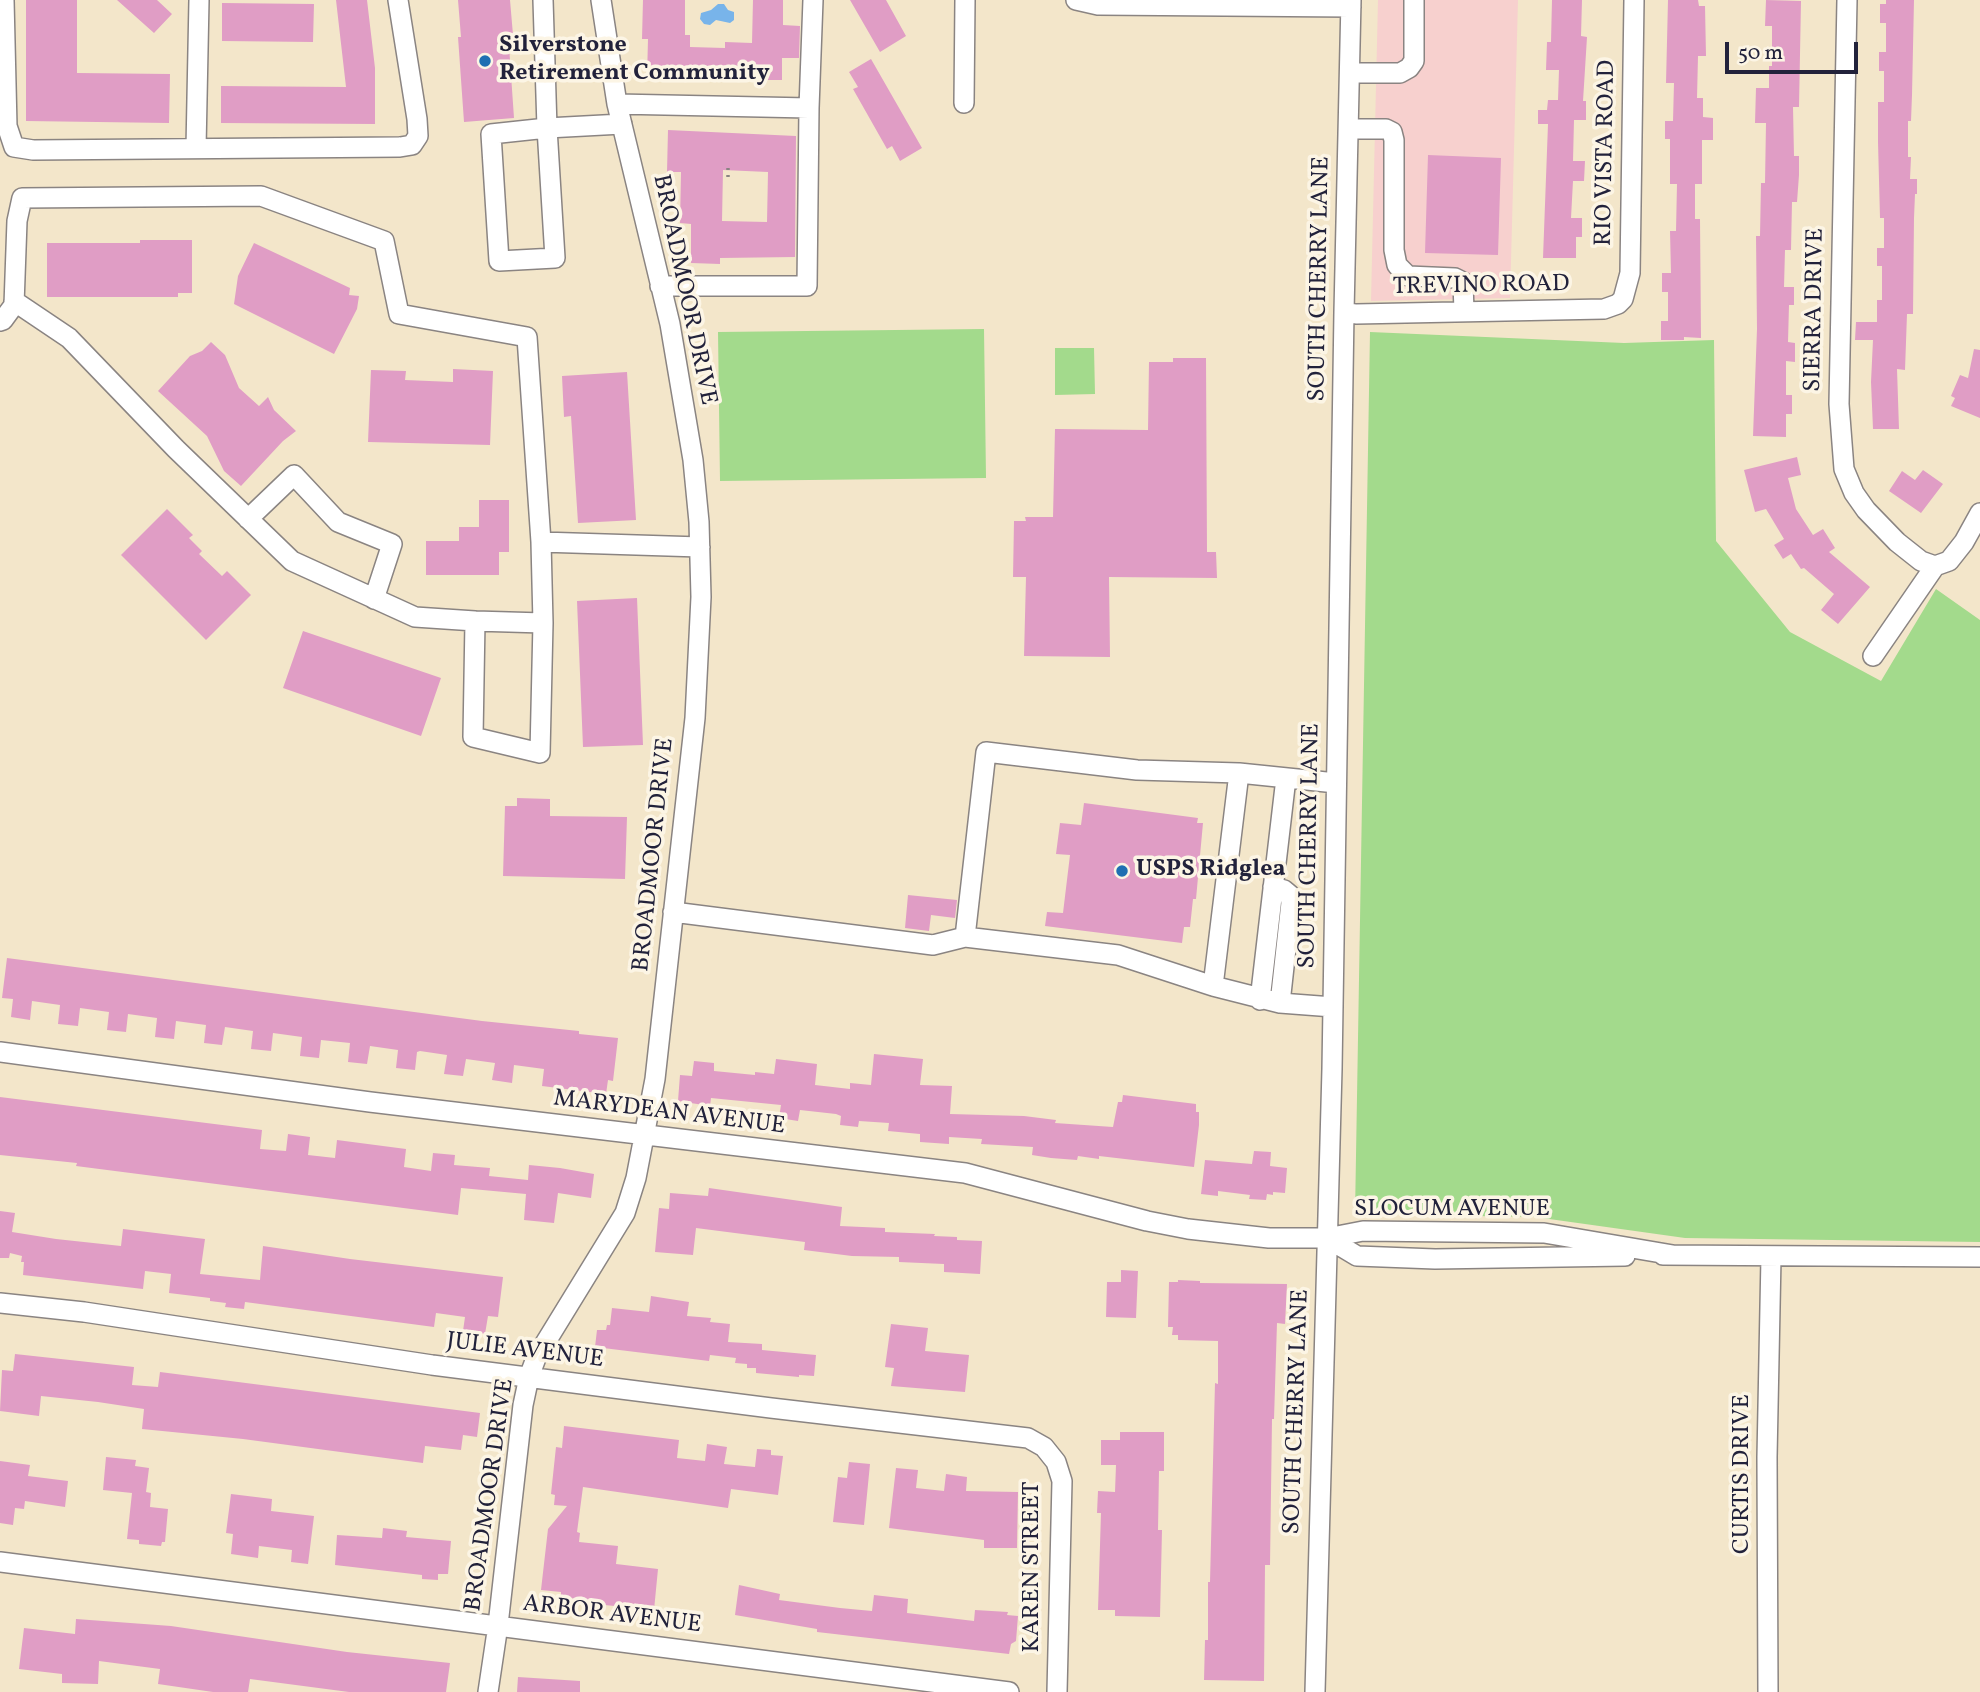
<!DOCTYPE html>
<html>
<head>
<meta charset="utf-8">
<style>
	body { margin:0 }
	#map { position:relative; width:1980px; height:1692px; overflow:hidden; background:#f3e6ca; font-family:Vollkorn,serif }
	canvas { display:block }
	.scale { position:absolute; left:1725px; top:42px; width:133px; height:32px; box-sizing:border-box; border:4px solid #22223b; border-top:0; padding-left:9px; font-size:21px; line-height:24px; white-space:nowrap; color:#22223b; -webkit-text-stroke:5px #fcf5e5; paint-order:stroke }
</style>
</head>
<body>
<div id="map">
<canvas width="1980" height="1692"></canvas>
<div class="scale">50 m</div>
</div>
<script>
const ctx = document.querySelector('canvas').getContext('2d');
ctx.lineJoin = 'round';
function fillPath(path, color) {
  ctx.fillStyle = color;
  ctx.fill(path, 'evenodd');
}
function toPath(rows) {
  const path = new Path2D();
  for (const r of rows) {
    path.moveTo(r[0], r[1]);
    for (let i = 2; i < r.length; i += 2) path.lineTo(r[i], r[i + 1]);
  }
  return path;
}
function trace(path, color, width, dash) {
  ctx.strokeStyle = color;
  ctx.lineWidth = width;
  ctx.lineCap = dash ? 'butt' : 'round';
  ctx.setLineDash(dash || []);
  ctx.stroke(path);
}
function label(font, color, halo, rows, align = 'center') {
  ctx.font = font + ' Vollkorn,serif';
  ctx.lineWidth = 7;
  ctx.setLineDash([]);
  ctx.textBaseline = 'middle';
  ctx.strokeStyle = halo;
  ctx.fillStyle = color;
  for (const [text, x, y, turn = 0] of rows) {
    ctx.save();
    ctx.translate(x, y);
    ctx.rotate((+turn || 0) * Math.PI / 180);
    ctx.textAlign = isNaN(turn) ? turn : align;
    if (halo) ctx.strokeText(text, 0, 0);
    ctx.fillText(text, 0, 0);
    ctx.restore();
  }
}
const built = toPath([
	[1378,0,1518,0,1510,298,1371,301]
]);
const green = toPath([
	[984,329,986,478,720,481,718,332],
	[1370,332,1624,343,1714,340,1716,541,1790,632,1881,681,1936,589,1980,620,1980,1242,1685,1238,1535,1217,1355,1214],
	[1055,348,1094,348,1095,394,1055,395]
]);
const water = toPath([
	[718,4,724,4,728,10,734,12,734,20,730,23,716,20,710,25,704,24,700,19,701,13,711,10]
]);
const building = toPath([
	[26,0,77,0,77,73,170,74,169,123,26,121],
	[117,0,157,0,172,14,154,33],
	[336,0,367,0,375,68,375,124,221,123,221,86,346,87],
	[458,0,510,0,513,35,512,45,509,46,514,118,464,122,458,37,461,37],
	[643,0,685,0,685,35,690,35,690,47,725,48,725,42,752,43,753,0,783,0,783,25,800,26,799,58,782,58,782,80,718,80,718,78,677,77,677,79,647,78,648,39,642,39],
	[850,0,886,0,906,36,880,52],
	[1552,0,1582,0,1581,36,1587,37,1583,101,1586,101,1586,120,1574,120,1573,161,1585,161,1584,181,1573,181,1571,218,1582,218,1582,237,1576,237,1576,258,1543,258,1548,124,1538,124,1538,110,1547,110,1548,100,1558,100,1559,70,1546,70,1547,42,1551,42],
	[1668,0,1698,0,1699,6,1705,6,1706,56,1698,56,1697,98,1703,98,1703,117,1713,118,1713,140,1702,140,1702,184,1695,184,1695,219,1700,219,1701,338,1684,337,1684,340,1661,340,1661,321,1668,321,1668,292,1662,292,1662,273,1671,273,1670,231,1676,231,1677,184,1670,184,1670,139,1665,139,1665,121,1673,121,1674,83,1666,83],
	[1766,0,1801,1,1799,107,1793,107,1794,156,1799,156,1799,175,1797,202,1792,202,1791,250,1785,250,1784,287,1794,287,1794,305,1789,305,1788,342,1795,343,1795,362,1786,361,1786,395,1792,395,1792,414,1786,414,1786,437,1753,436,1757,329,1756,236,1760,236,1761,183,1765,183,1766,123,1755,123,1756,88,1769,88,1769,66,1772,66,1772,26,1765,26],
	[1886,0,1914,0,1912,95,1911,121,1908,121,1908,157,1911,157,1910,179,1917,179,1917,194,1915,194,1914,218,1913,314,1907,314,1905,370,1897,369,1899,429,1873,429,1871,382,1873,340,1855,340,1856,322,1877,322,1877,300,1882,300,1882,266,1877,266,1877,248,1884,248,1884,218,1880,218,1878,142,1878,102,1884,102,1884,71,1879,71,1879,52,1886,52,1886,23,1880,23,1880,4,1886,4],
	[222,3,314,4,313,42,222,41],
	[871,59,922,148,900,161,892,146,887,149,853,89,858,87,849,72],
	[668,130,796,136,795,257,720,258,720,264,691,263,691,224,680,223,681,172,667,172],
	[723,170,768,172,767,222,722,221],
	[1428,155,1501,158,1498,255,1425,253],
	[140,240,192,240,192,293,178,293,178,297,47,297,47,243,140,243],
	[254,243,350,288,349,295,359,296,357,309,334,354,234,304,238,276],
	[211,342,225,355,239,388,259,406,268,397,274,410,296,431,283,441,241,486,224,471,207,436,158,391,190,356,202,351],
	[1974,349,1980,350,1980,418,1951,406,1955,398,1951,396,1960,375,1968,378],
	[1173,358,1206,358,1207,552,1216,552,1217,578,1109,577,1110,657,1024,656,1026,577,1013,577,1014,521,1026,521,1025,517,1053,517,1055,429,1148,430,1149,362,1173,362],
	[453,369,493,371,490,445,368,442,371,370,406,371,405,380,453,382],
	[627,372,636,520,578,523,571,416,564,417,562,376],
	[1797,457,1801,475,1788,478,1796,509,1813,535,1823,529,1835,548,1829,552,1870,587,1838,624,1821,610,1834,594,1804,568,1801,569,1791,554,1783,559,1774,545,1784,539,1766,509,1755,512,1744,470],
	[1923,470,1943,484,1921,513,1889,491,1902,471,1915,480],
	[479,500,509,500,509,552,499,552,499,575,426,575,426,541,459,541,459,527,479,527],
	[167,509,193,535,189,538,202,551,199,554,222,576,227,571,251,595,206,640,121,555],
	[637,598,643,745,583,747,577,601],
	[303,631,441,678,421,736,283,688],
	[517,798,550,799,550,816,627,817,625,879,503,876,505,806,517,806],
	[1084,803,1198,818,1197,823,1203,823,1196,899,1193,899,1190,927,1184,927,1182,943,1045,926,1047,912,1063,913,1070,855,1056,854,1060,823,1081,825],
	[908,895,957,900,955,918,931,915,929,931,905,928],
	[7,958,482,1021,579,1031,579,1034,618,1038,613,1081,608,1080,606,1094,542,1086,544,1069,514,1065,512,1083,492,1080,495,1063,466,1059,463,1076,444,1074,447,1055,420,1051,417,1052,415,1070,396,1068,398,1050,370,1046,367,1064,348,1062,350,1043,321,1040,319,1058,300,1056,302,1037,273,1033,271,1051,251,1049,253,1031,225,1027,222,1045,204,1043,206,1025,176,1021,174,1039,155,1037,157,1018,128,1014,126,1032,107,1030,109,1012,80,1008,78,1026,58,1024,60,1005,32,1001,30,1020,11,1017,13,999,2,998],
	[874,1054,923,1059,920,1085,952,1086,950,1114,1024,1116,1056,1120,1055,1123,1113,1127,1118,1102,1122,1102,1123,1095,1196,1104,1196,1112,1199,1112,1199,1125,1194,1167,1099,1156,1099,1159,1078,1156,1077,1160,1051,1158,1032,1155,1033,1147,981,1144,982,1139,949,1137,949,1144,920,1142,920,1134,888,1131,889,1123,859,1121,858,1127,840,1125,841,1116,836,1114,800,1110,798,1121,779,1118,781,1105,711,1098,710,1106,678,1101,680,1075,692,1076,694,1061,714,1063,714,1071,755,1075,755,1072,774,1074,776,1059,817,1064,815,1085,850,1089,850,1083,871,1085],
	[0,1097,262,1130,260,1149,286,1151,288,1134,310,1137,308,1155,335,1158,337,1140,406,1149,404,1167,431,1171,433,1153,455,1155,454,1165,490,1168,489,1176,528,1180,529,1165,560,1168,594,1174,591,1198,558,1193,554,1223,524,1220,526,1194,461,1188,458,1215,76,1166,77,1163,0,1155],
	[1254,1151,1271,1152,1270,1166,1287,1168,1285,1193,1273,1192,1273,1195,1267,1194,1266,1200,1249,1199,1250,1195,1218,1191,1218,1196,1201,1194,1205,1160,1252,1164],
	[709,1188,842,1207,840,1226,885,1228,885,1232,935,1234,934,1236,957,1237,957,1240,982,1241,980,1274,944,1272,944,1264,899,1262,899,1257,852,1256,804,1250,805,1242,696,1228,693,1255,655,1252,659,1208,669,1209,670,1193,708,1196],
	[0,1211,15,1213,12,1232,56,1239,121,1246,123,1229,205,1239,200,1274,260,1280,263,1246,350,1259,503,1277,498,1317,488,1316,485,1334,463,1331,465,1317,436,1313,434,1327,245,1302,244,1309,225,1307,226,1303,210,1301,210,1298,169,1293,171,1274,145,1271,143,1289,23,1275,24,1262,21,1262,22,1256,10,1253,9,1258,0,1258],
	[1121,1270,1138,1271,1136,1318,1106,1317,1107,1282,1121,1282],
	[1178,1280,1200,1281,1200,1283,1287,1284,1285,1324,1277,1323,1274,1419,1272,1419,1270,1565,1265,1565,1264,1681,1204,1680,1205,1640,1208,1640,1208,1582,1210,1582,1215,1383,1218,1384,1218,1341,1178,1340,1178,1335,1172,1335,1173,1327,1168,1327,1169,1282,1178,1282],
	[651,1296,689,1302,687,1316,711,1318,710,1322,730,1324,728,1342,762,1344,762,1350,816,1355,814,1376,799,1375,799,1377,756,1373,756,1368,747,1368,747,1364,735,1363,736,1358,710,1355,709,1361,595,1347,597,1330,606,1330,607,1325,610,1325,612,1308,649,1312],
	[891,1324,928,1328,925,1351,969,1355,965,1392,891,1386,894,1368,885,1367],
	[15,1354,134,1367,132,1385,158,1387,160,1372,480,1413,477,1437,463,1435,461,1450,425,1446,423,1463,243,1439,142,1429,144,1409,98,1402,41,1396,39,1416,0,1411,2,1370,13,1371],
	[564,1426,679,1440,677,1458,705,1461,707,1444,727,1447,724,1464,755,1467,757,1449,771,1450,771,1455,783,1456,778,1495,731,1489,728,1508,583,1487,577,1532,580,1533,579,1542,618,1546,616,1564,658,1569,654,1610,585,1603,586,1600,561,1597,561,1592,541,1590,548,1529,567,1506,554,1505,555,1495,551,1494,556,1447,562,1448],
	[1120,1432,1164,1432,1164,1471,1159,1471,1158,1530,1162,1530,1160,1617,1115,1616,1115,1610,1098,1610,1101,1513,1097,1513,1098,1491,1115,1492,1116,1465,1101,1465,1101,1440,1120,1440],
	[106,1457,136,1460,135,1466,149,1468,146,1492,151,1493,150,1507,168,1509,165,1542,162,1542,161,1546,139,1544,139,1540,127,1539,132,1493,103,1490],
	[0,1461,30,1465,28,1476,68,1481,65,1507,25,1501,24,1509,15,1508,13,1525,0,1523],
	[849,1462,870,1464,864,1525,833,1522,838,1477,847,1478],
	[896,1468,918,1470,916,1488,944,1491,946,1474,967,1477,966,1491,1018,1492,1017,1548,984,1548,984,1540,889,1528],
	[231,1494,272,1499,271,1511,314,1516,308,1564,291,1562,292,1550,259,1546,258,1558,231,1554,233,1534,226,1533],
	[383,1528,407,1531,406,1537,451,1541,448,1574,438,1574,438,1580,422,1579,422,1575,335,1565,337,1535,382,1538],
	[739,1585,780,1594,779,1600,840,1608,872,1611,874,1595,908,1599,907,1613,974,1621,975,1610,1008,1612,1007,1615,1018,1616,1016,1641,1011,1644,1009,1654,817,1632,817,1629,735,1615],
	[76,1619,171,1626,347,1652,450,1663,446,1692,349,1692,250,1679,248,1692,213,1692,158,1684,160,1669,99,1661,98,1684,62,1683,62,1674,19,1669,24,1628,75,1634],
	[518,1677,580,1681,580,1692,517,1692]
]);
const path = toPath([
	[728,177,728,167]
]);
const minor = toPath([
	[4,0,7,126,14,147,33,150,400,147,412,145,418,136,417,119,398,0],
	[543,0,547,128,622,124],
	[1076,0,1098,5,1351,7],
	[1847,0,1839,404,1844,469,1854,493,1866,510,1897,542,1921,561,1935,566,1949,561,1964,542,1980,513],
	[1350,73,1400,73,1409,68,1414,61,1414,0],
	[964,103,965,0],
	[617,104,809,108,813,0],
	[547,128,555,258,499,261,491,134,547,128],
	[1349,129,1386,129,1392,132,1394,140,1394,250,1397,265,1408,276,1455,278,1463,282,1464,312],
	[196,148,199,0],
	[660,286,807,286,809,108],
	[14,301,69,338,176,449,292,561,415,617,475,621],
	[1344,312,1356,314,1604,309,1618,304,1623,299,1630,273,1634,0],
	[0,321,3,320,14,305,17,221,22,198,261,196,384,241,399,314,527,337,541,542,700,547],
	[248,519,294,475,338,522,392,544,374,599],
	[541,542,543,623,540,753,473,737,475,621,543,623],
	[1873,656,1935,566],
	[1273,887,1284,890,1290,895,1291,903,1280,1003],
	[673,912,933,945,965,937,1118,955,1213,986],
	[965,937,986,752,1137,770,1239,773],
	[1260,1000,1286,778],
	[1333,1007,1280,1003,1213,986,1239,773,1336,783],
	[0,1052,370,1102,965,1173,1147,1221,1188,1229,1269,1238,1327,1238,1363,1231,1544,1233,1673,1255],
	[1327,1238,1357,1256,1435,1259,1625,1256],
	[1663,1255,1980,1257],
	[0,1303,84,1312,432,1365,771,1408,1028,1438,1044,1447,1056,1462,1062,1481,1057,1692],
	[0,1562,1009,1692],
	[488,1692,498,1625,523,1405,529,1377,536,1358,625,1213,636,1178,655,1079,695,718,701,597,699,522,693,460,670,324,617,104,601,0],
	[1315,1692,1332,1069,1344,312,1351,0],
	[1768,1692,1767,1457,1771,1257]
]);
const markers = [
	[485,61,7,"#1f6fb2"],
	[1122,871,7,"#1f6fb2"]
];
const poiNames = [
	["Silverstone",499,47],
	["Retirement Community",499,75],
	["USPS Ridglea",1136,871]
];
const streetNames = [
	["RIO VISTA ROAD",1607,153,-89],
	["SOUTH CHERRY LANE",1321,279,-89],
	["TREVINO ROAD",1481,287,-1],
	["BROADMOOR DRIVE",683,290,78],
	["SIERRA DRIVE",1816,310,-89],
	["SOUTH CHERRY LANE",1311,846,-89],
	["BROADMOOR DRIVE",655,855,-84],
	["MARYDEAN AVENUE",669,1114,7],
	["SLOCUM AVENUE",1452,1211],
	["JULIE AVENUE",525,1352,7],
	["SOUTH CHERRY LANE",1298,1412,-88],
	["CURTIS DRIVE",1744,1474,-90],
	["BROADMOOR DRIVE",491,1495,-82],
	["KAREN STREET",1034,1567,-90],
	["ARBOR AVENUE",612,1616,7]
];
fillPath(built, '#f7d0ce');
fillPath(green, '#a3da8c');
fillPath(water, '#78b4ea');
fillPath(building, '#e09dc5');
trace(minor, '#8a8482', 22);
trace(path, '#8a8482', 3.5, [2, 5]);
trace(minor, '#fff', 19);
for (const [x, y, r, color] of markers) {
  const dot = new Path2D();
  dot.arc(x, y, r, 0, 2 * Math.PI);
  ctx.fillStyle = color;
  ctx.fill(dot);
  trace(dot, '#fcf5e5', 2.5);
}
label('bold 24px', '#22223b', '#fcf5e5', poiNames, 'left');
label('24px', '#22223b', '#fcf5e5', streetNames);
</script>
</body>
</html>
